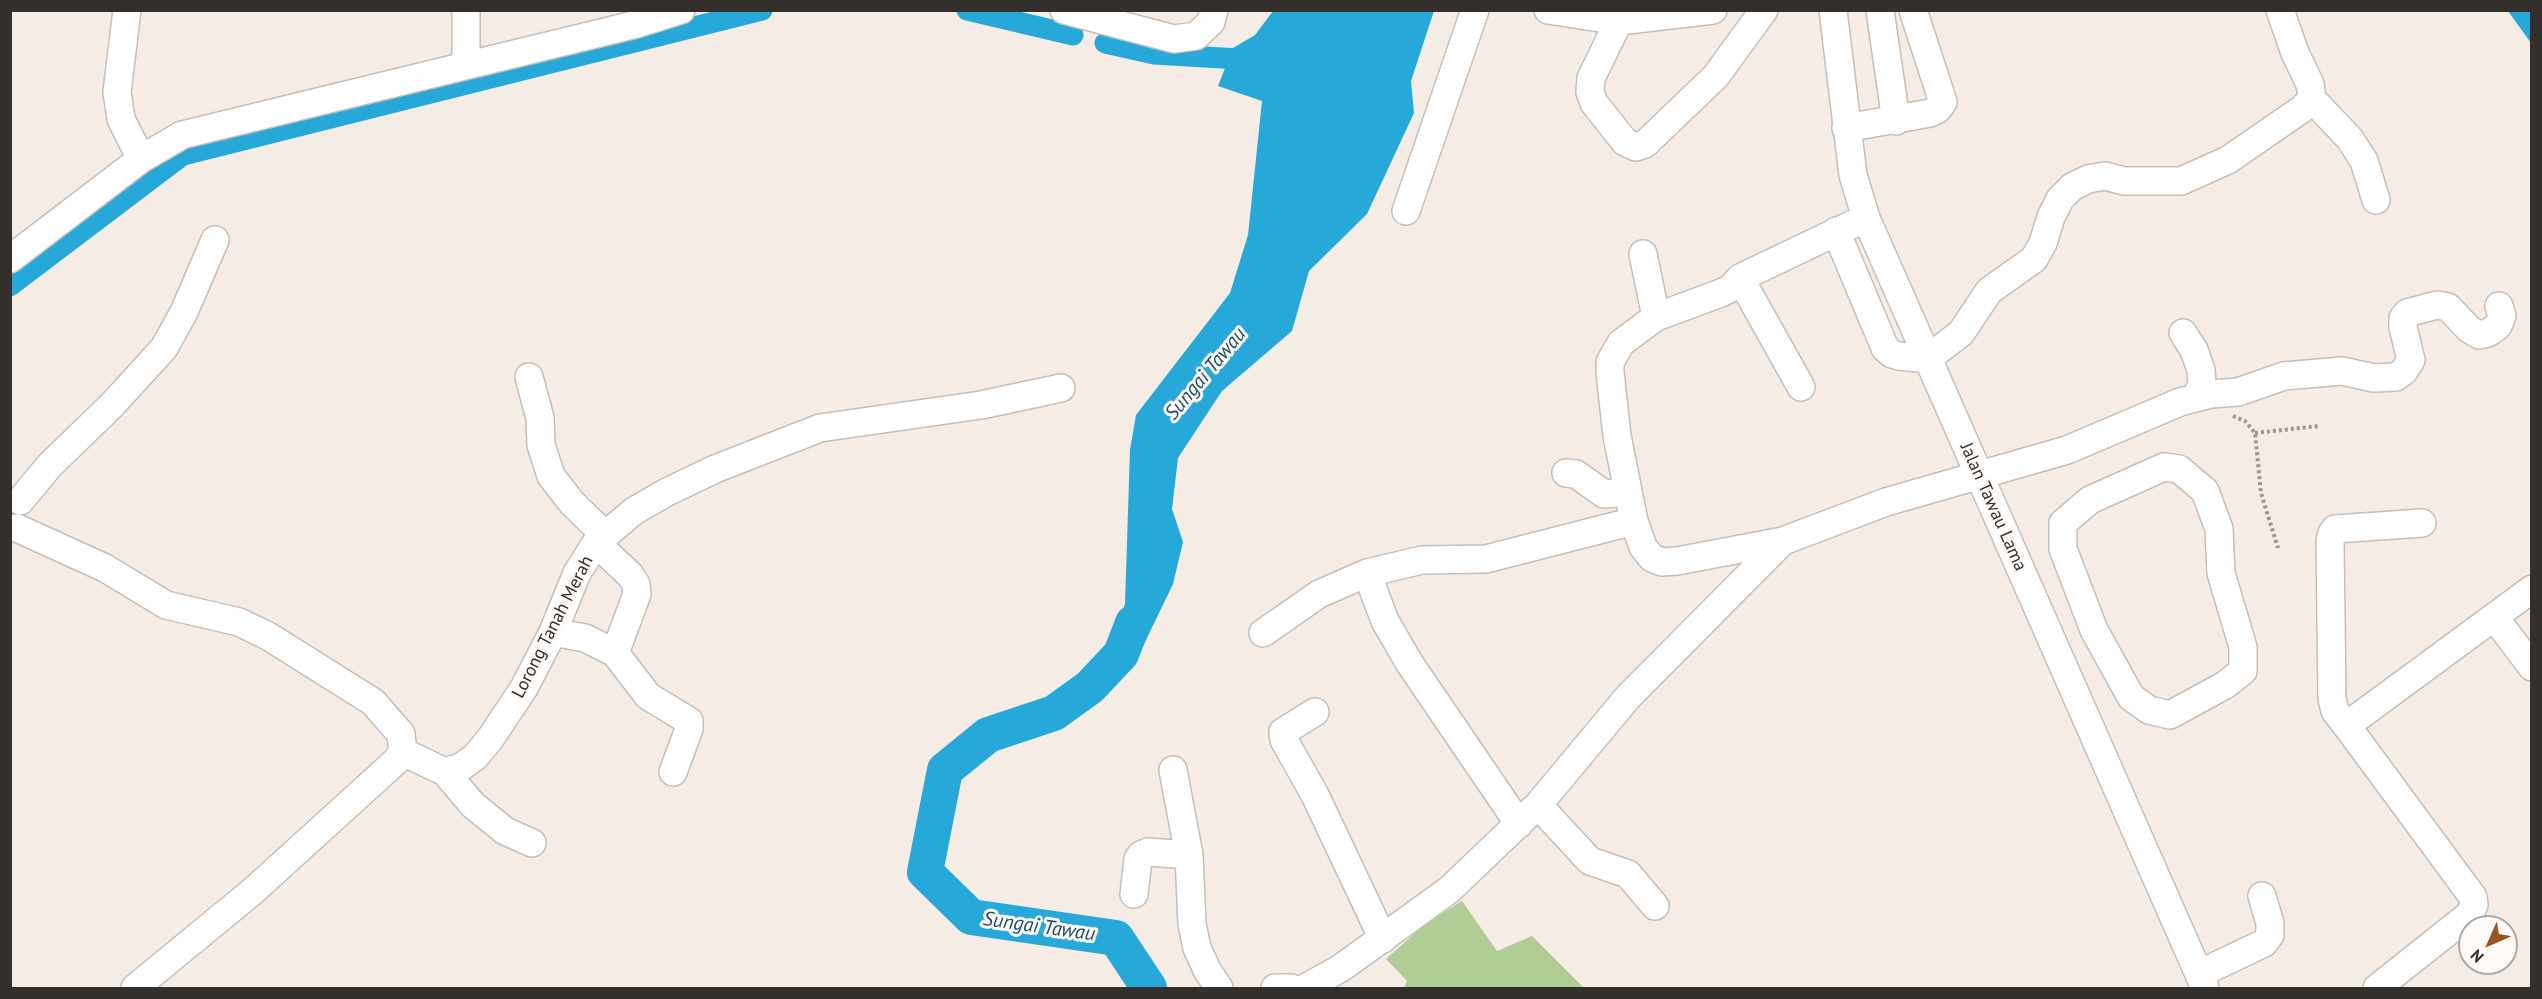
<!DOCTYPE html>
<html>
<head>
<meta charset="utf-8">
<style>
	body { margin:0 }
	#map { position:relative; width:2542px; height:999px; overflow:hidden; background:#f5ece5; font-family:"PT Sans",sans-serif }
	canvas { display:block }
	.frame { position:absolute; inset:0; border:12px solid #322f2c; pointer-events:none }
	.north { position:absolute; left:2458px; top:915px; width:60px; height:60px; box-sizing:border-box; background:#fefaf7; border:2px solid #aca9a6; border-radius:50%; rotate:225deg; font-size:16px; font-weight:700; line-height:24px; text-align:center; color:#322f2c }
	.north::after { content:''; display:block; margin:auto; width:21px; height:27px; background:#96561f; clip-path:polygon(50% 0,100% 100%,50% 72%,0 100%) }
</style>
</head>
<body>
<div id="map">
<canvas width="2542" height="999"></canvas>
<div class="frame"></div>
<div class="north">N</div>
</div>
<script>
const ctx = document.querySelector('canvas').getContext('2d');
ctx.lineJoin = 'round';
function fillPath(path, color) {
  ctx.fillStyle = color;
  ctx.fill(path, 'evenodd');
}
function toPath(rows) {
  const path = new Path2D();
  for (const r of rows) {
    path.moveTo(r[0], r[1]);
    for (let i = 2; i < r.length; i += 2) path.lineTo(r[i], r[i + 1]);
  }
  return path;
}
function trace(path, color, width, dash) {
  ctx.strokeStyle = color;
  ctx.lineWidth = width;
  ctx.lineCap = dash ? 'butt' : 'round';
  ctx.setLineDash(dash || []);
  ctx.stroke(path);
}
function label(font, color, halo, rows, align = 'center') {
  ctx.font = font + ' "PT Sans",sans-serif';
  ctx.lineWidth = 6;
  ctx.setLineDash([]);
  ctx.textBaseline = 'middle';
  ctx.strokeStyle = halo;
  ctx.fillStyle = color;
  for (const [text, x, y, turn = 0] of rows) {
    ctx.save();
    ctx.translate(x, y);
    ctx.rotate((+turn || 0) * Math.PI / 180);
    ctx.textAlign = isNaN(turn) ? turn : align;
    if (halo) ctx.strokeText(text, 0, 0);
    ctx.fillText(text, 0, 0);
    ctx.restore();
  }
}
const green = toPath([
	[1462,901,1497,951,1532,936,1584,988,1404,988,1407,981,1386,959,1424,925]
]);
const water = toPath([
	[1273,11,1434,11,1411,81,1414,113,1367,214,1309,271,1292,331,1222,391,1178,458,1172,509,1183,542,1173,584,1132,669,1095,661,1114,635,1125,604,1130,450,1136,415,1230,293,1248,235,1262,101,1218,86,1233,48,1255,35],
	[2508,11,2531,11,2531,43]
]);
const canal = toPath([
	[967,10,1073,35],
	[1105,43,1154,54,1256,60],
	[10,286,183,155,762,10]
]);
const river = toPath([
	[1133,623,1121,654,1090,687,1054,713,988,735,945,770,925,872,971,917,1116,938,1149,988]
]);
const path = toPath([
	[2233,416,2245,421,2255,433,2261,493,2278,548],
	[2255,433,2319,426]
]);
const minor = toPath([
	[127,10,117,92,121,119,141,159],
	[466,10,466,64],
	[1064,10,1174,39,1196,36,1211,22,1214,10],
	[1548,10,1619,21,1713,10],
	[1833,10,1853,175,1866,218,2205,988],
	[1880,10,1896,121],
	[1619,21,1591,78,1590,92,1594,103,1625,142,1636,147,1645,144,1716,76,1764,10],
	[2312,99,2350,139,2364,161,2376,200],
	[1846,128,1930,113,1938,109,1943,102,1913,10],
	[1406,211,1475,10],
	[1836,231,1885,348,1892,354,1899,356,1927,359,1961,333,1989,291,2034,259,2043,243,2051,217,2060,199,2072,187,2088,179,2105,176,2124,181,2181,181,2228,160,2302,109,2312,99,2310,84,2295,53,2280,10],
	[1643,254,1656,317],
	[10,259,141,159,182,135,633,25,681,10],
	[1740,278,1801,387],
	[2183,333,2194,350,2201,370,2202,385,2195,398],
	[529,377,540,418,541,445,551,476,572,503,605,535],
	[2164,467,2179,469,2205,491,2219,529,2221,573,2243,647,2243,671,2225,685,2170,715,2149,710,2131,697,2094,630,2063,549,2063,523,2090,500,2164,467],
	[1566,473,1576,474,1604,494,1628,492],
	[20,501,50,465,112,405,164,348,184,312,215,240],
	[1634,521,1617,436,1610,372,1610,362,1621,343,1656,317,1721,293,1731,288,1740,278,1853,224],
	[17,528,105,568,166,605,239,622,268,636,373,702,401,734,403,752,395,762,253,891,135,988],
	[596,543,630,575,636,584,637,594,615,653],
	[1367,573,1385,621,1410,664,1519,824],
	[2495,618,2532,667],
	[553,632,585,638,615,653,648,696,689,721,689,729,673,772],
	[1263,633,1319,594,1367,573,1422,560,1486,559,1634,521,1643,547,1652,558,1662,562,1677,561,1783,541],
	[1315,712,1283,732,1284,740,1315,795,1383,939],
	[2349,729,2335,711,2332,699,2330,541,2332,533,2335,529,2422,523],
	[403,752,445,772,461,767,475,757,490,739,524,688,553,632,577,573,596,543,634,511,667,492,715,469,820,428,981,405,1061,388],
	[1173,770,1189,855,1192,924,1197,948,1207,970,1219,988],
	[445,772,473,805,505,831,532,843],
	[1538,805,1590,861,1628,874,1655,906],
	[1134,894,1138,859,1141,855,1148,852,1189,855],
	[2199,974,2264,943,2270,935,2270,923,2262,896],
	[1275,988,1291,988],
	[1305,988,1341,968,1449,890,1538,805,1628,697,1783,541,1886,502,2067,450,2180,402,2211,394,2238,392,2284,376,2342,371,2374,378,2396,377,2404,371,2411,360,2403,327,2403,318,2407,313,2437,305,2448,307,2469,329,2479,335,2488,333,2498,326,2502,316,2499,306],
	[2377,988,2469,915,2474,905,2473,897,2467,889,2349,729,2354,720,2532,589]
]);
const streetNames = [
	["Jalan Tawau Lama",1993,507,66],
	["Lorong Tanah Merah",553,627,-63]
];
const waterNames = [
	["Sungai Tawau",1206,374,-50],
	["Sungai Tawau",1039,927,8]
];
fillPath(green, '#afcd95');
fillPath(water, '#26a8d8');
trace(canal, '#26a8d8', 21);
trace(river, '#26a8d8', 36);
trace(minor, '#c7beb7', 30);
trace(path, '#9c9590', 4, [3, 3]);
trace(minor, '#fff', 27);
label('18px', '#322f2c', '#fefaf7', streetNames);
label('italic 20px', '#1c4d62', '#fefaf7', waterNames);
</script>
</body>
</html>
